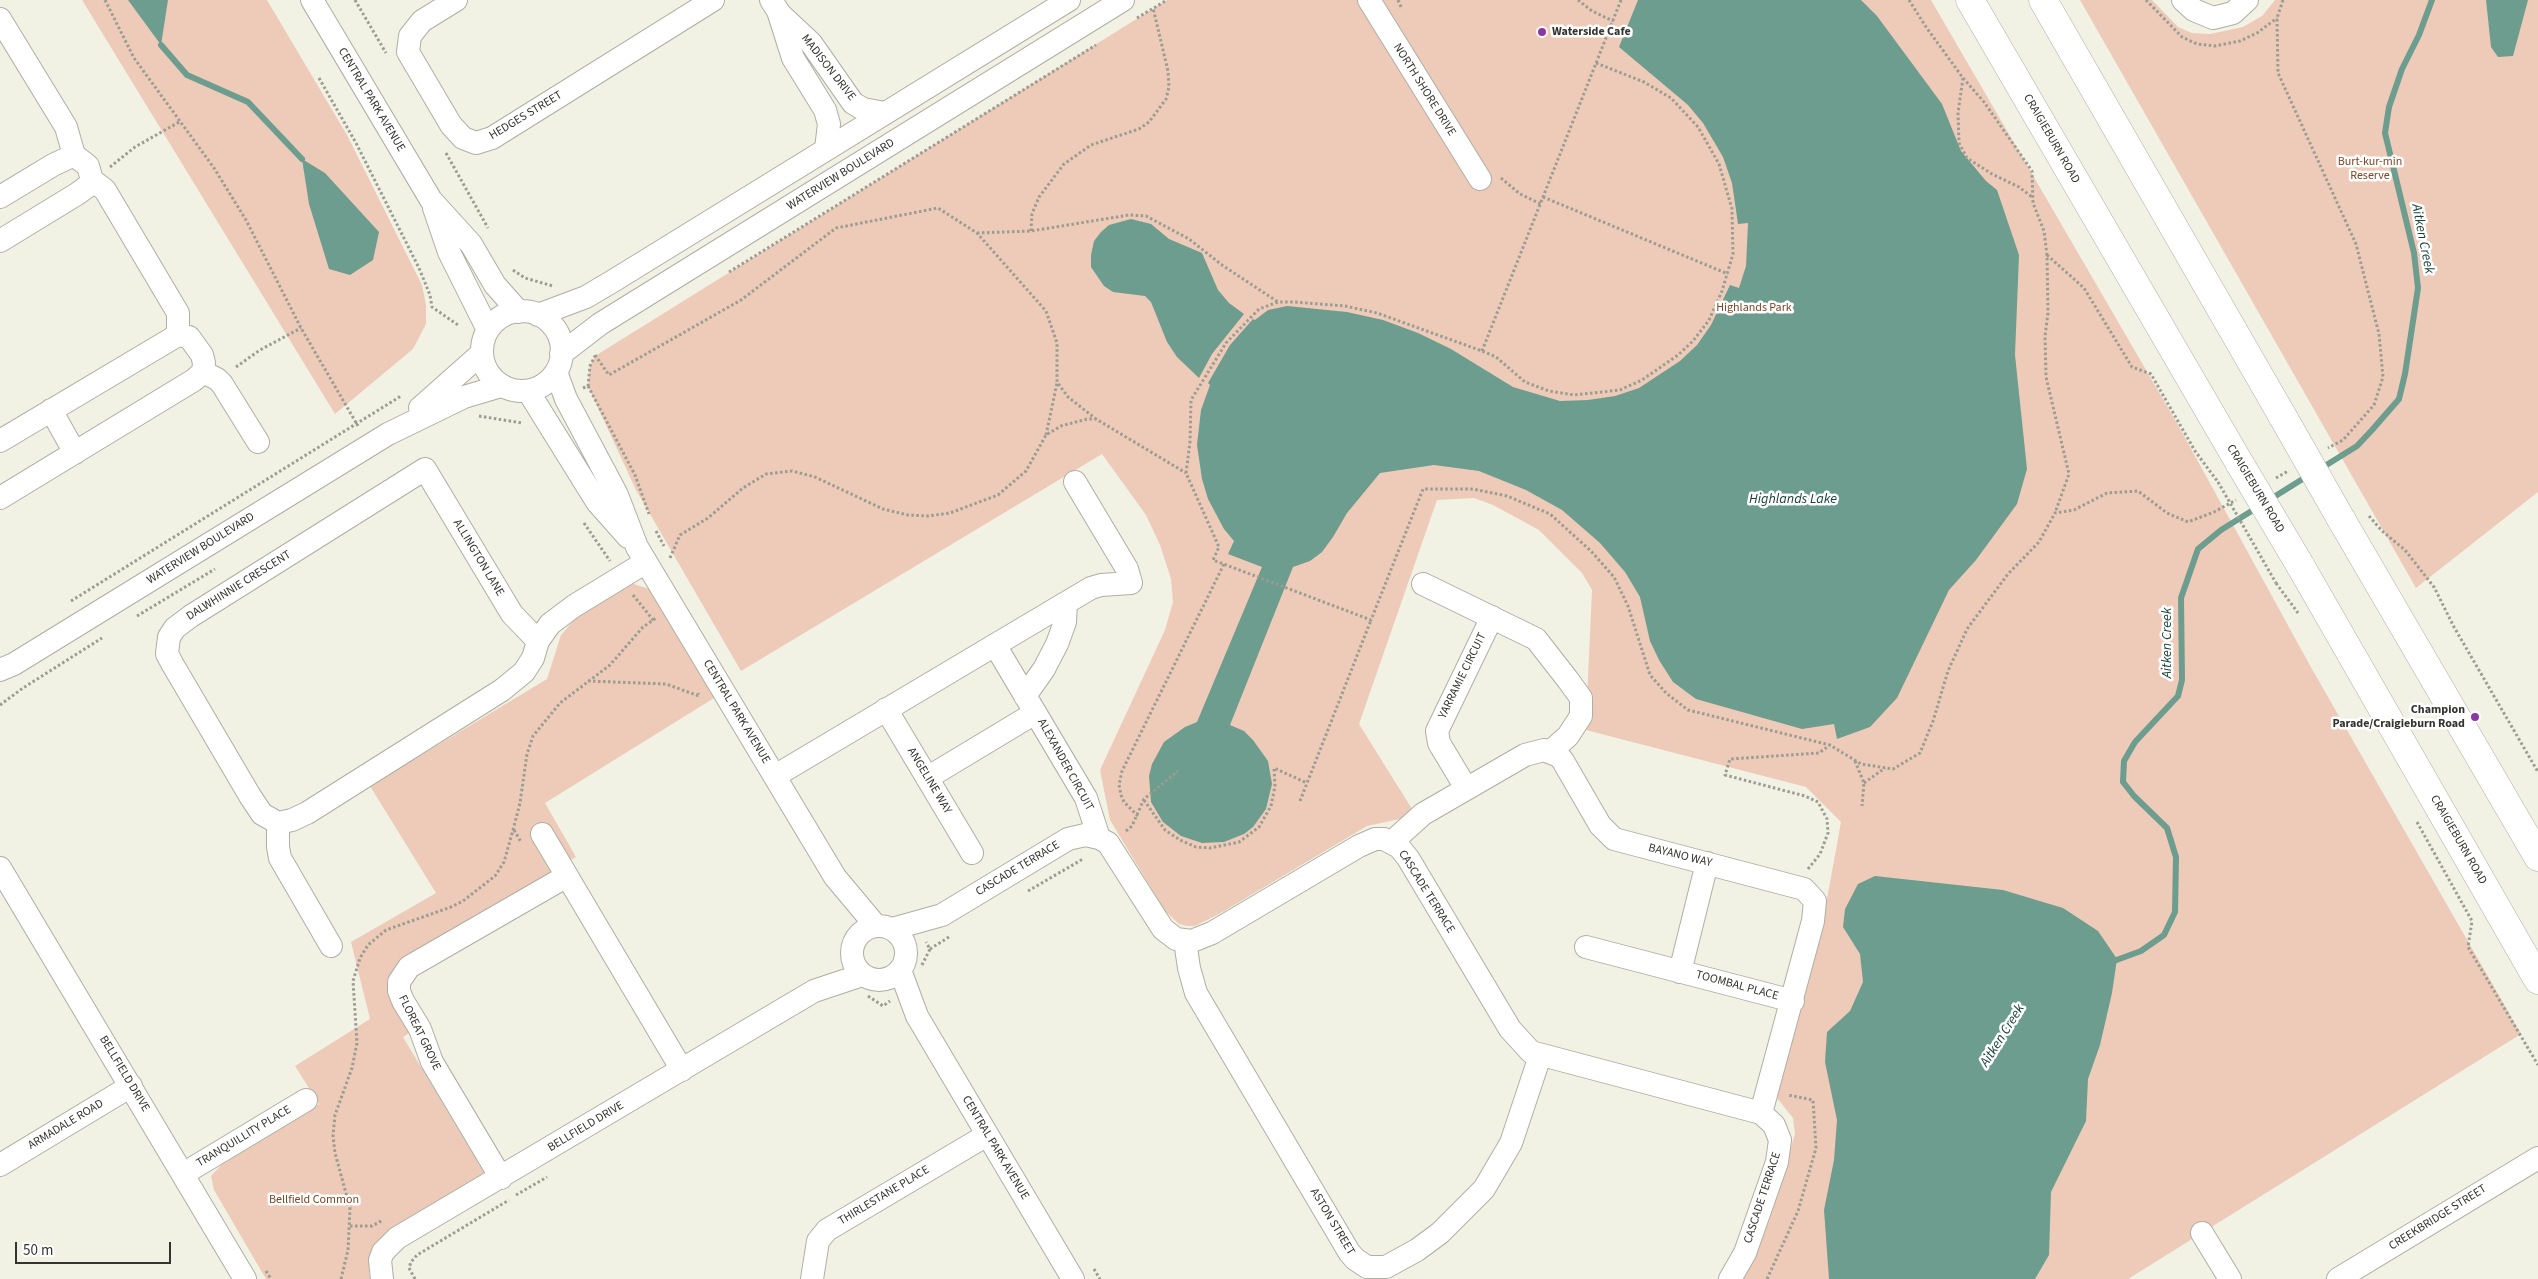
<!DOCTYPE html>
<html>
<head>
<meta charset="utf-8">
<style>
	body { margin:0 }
	#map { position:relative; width:2538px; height:1279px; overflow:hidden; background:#f1f2e4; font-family:"Source Sans 3",sans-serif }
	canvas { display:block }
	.scale { position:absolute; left:15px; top:1242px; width:156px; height:22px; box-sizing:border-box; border:2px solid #33342f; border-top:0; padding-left:6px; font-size:15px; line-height:18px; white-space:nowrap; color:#33342f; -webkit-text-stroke:4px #fff; paint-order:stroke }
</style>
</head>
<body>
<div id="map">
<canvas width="2538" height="1279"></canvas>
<div class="scale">50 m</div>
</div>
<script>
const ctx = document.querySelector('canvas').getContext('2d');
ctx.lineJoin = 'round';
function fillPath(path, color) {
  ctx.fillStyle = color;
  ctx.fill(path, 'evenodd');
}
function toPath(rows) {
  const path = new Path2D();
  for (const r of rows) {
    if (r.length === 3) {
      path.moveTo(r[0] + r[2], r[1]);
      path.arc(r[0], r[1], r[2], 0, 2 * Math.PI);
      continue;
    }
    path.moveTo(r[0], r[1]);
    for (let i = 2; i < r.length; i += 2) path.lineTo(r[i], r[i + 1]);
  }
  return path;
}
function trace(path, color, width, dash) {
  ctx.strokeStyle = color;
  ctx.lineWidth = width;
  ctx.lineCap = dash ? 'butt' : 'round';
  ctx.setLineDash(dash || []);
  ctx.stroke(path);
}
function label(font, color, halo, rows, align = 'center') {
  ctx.font = font + ' "Source Sans 3",sans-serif';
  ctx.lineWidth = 5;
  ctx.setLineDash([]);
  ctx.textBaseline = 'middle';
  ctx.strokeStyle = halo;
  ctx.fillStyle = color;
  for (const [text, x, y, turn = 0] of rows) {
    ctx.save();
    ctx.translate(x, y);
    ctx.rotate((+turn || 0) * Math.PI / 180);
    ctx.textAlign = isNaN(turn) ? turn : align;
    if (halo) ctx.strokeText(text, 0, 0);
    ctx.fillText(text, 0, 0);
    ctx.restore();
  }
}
const green = toPath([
	[82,0,267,0,347,135,422,285,426,305,426,324,413,349,335,414],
	[1167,0,1931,0,2178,425,2312,669,2521,1034,2128,1279,1739,1279,1770,1214,1795,1134,1793,1118,1777,1098,1825,910,1841,822,1806,787,1582,729,1587,700,1592,590,1582,573,1539,530,1493,505,1474,498,1437,500,1359,724,1412,809,1400,819,1367,826,1219,914,1195,926,1187,926,1179,924,1165,911,1110,820,1100,770,1165,630,1173,602,1171,579,1160,545,1146,515,1102,454,741,671,636,490,588,386,590,366,595,356],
	[2080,0,2152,0,2178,27,2192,33,2210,34,2243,27,2262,16,2275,0,2538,0,2538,492,2416,588],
	[631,583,655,591,719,695,545,803,576,857,403,959,411,1032,403,1037,484,1173,391,1233,372,1252,369,1274,371,1279,266,1279,214,1190,211,1176,222,1164,319,1104,295,1066,370,1019,351,942,436,893,370,786,547,679,561,635,574,620]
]);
const water = toPath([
	[128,0,168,0,161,45],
	[1638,0,1861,0,1877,16,1942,104,1961,151,1986,181,1997,190,2019,255,2015,355,2027,469,2017,504,1976,560,1949,590,1897,698,1870,727,1837,739,1834,724,1802,729,1696,699,1673,682,1659,660,1650,641,1640,597,1625,572,1600,543,1562,510,1526,490,1479,471,1434,465,1380,473,1347,513,1333,537,1322,552,1310,561,1293,567,1230,725,1244,731,1253,740,1268,761,1272,784,1266,809,1253,827,1244,834,1224,842,1202,843,1181,836,1163,822,1151,802,1149,776,1152,764,1164,742,1185,727,1197,722,1262,567,1228,554,1234,541,1224,529,1208,499,1202,479,1197,445,1201,410,1210,385,1208,383,1230,345,1253,319,1255,320,1268,310,1287,306,1347,312,1383,320,1418,333,1451,349,1513,387,1560,401,1588,400,1615,396,1639,388,1680,361,1697,345,1711,325,1730,285,1739,288,1746,266,1748,223,1738,224,1732,183,1723,157,1703,123,1688,105,1619,47],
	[2486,0,2528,0,2513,56,2498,57,2491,47],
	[302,159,325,173,379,232,373,260,350,275,329,269,309,204],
	[1131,219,1151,224,1169,239,1202,253,1218,290,1229,303,1244,314,1212,354,1199,378,1177,357,1167,342,1151,302,1145,296,1113,292,1104,286,1091,267,1091,255,1094,241,1101,232,1109,225],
	[1875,876,2003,890,2063,908,2098,931,2117,959,2112,993,2100,1045,2088,1079,2086,1121,2051,1192,2049,1255,2035,1279,1829,1279,1824,1210,1834,1160,1837,1120,1825,1062,1827,1032,1850,1011,1863,982,1860,954,1843,927,1845,909,1858,884]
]);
const stream = toPath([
	[161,45,187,75,248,102,302,159],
	[2320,469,2357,446,2372,430,2399,399,2405,374,2418,288,2414,253,2385,133,2389,107,2402,69,2419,35,2432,0],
	[2269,500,2309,475],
	[2111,962,2141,951,2164,935,2175,912,2176,857,2167,828,2134,796,2123,782,2124,761,2135,742,2178,696,2182,680,2181,598,2198,549,2221,530,2258,507]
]);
const path = toPath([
	[105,0,134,58,214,168,246,220,301,328,358,426],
	[355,0,386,53],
	[1398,0,1402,9],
	[1578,0,1592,11,1613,21],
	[1909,0,1926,27,1963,78,1984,102,2032,171,2033,203,2044,231,2047,255,2048,313,2045,336,2046,377,2069,474,2055,513],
	[2146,0,2182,37,2197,44,2215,46,2240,41,2257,33,2277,18],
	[2283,0,2277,18,2278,73,2356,244,2379,334,2383,377,2374,405,2343,440,2328,448],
	[1137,18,1167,0],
	[1596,63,1644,82,1671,98,1698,127,1719,164,1732,209,1733,254,1722,291,1709,320,1693,341,1678,355,1642,380,1620,390,1574,395,1549,391,1525,382,1496,357,1482,351,1377,313,1345,306,1294,302,1278,302,1259,309,1226,343,1191,400,1190,442,1186,473,1219,547,1213,560,1371,620,1423,489,1473,489,1507,496,1550,514,1591,551,1614,577,1628,606,1650,675,1666,693,1688,710,1830,745,1861,764,1893,769,1920,753,1933,721,1948,671,1967,629,2008,574,2039,542,2055,513,2074,510,2107,493,2138,491,2167,513,2188,522,2214,512,2236,500],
	[319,78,356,143,419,268,430,295,432,307,458,325],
	[1963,78,1958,113,1959,143,1967,158,1992,174,2019,187,2032,197],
	[446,153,488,228],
	[110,167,135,147,181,121],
	[1501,178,1520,194,1541,204],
	[1543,197,1728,274],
	[1031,231,1032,214,1039,197,1064,164,1091,145,1139,129,1149,122,1166,99,1169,87,1168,71,1153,8],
	[977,233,1031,231,1129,215,1146,216,1189,239,1222,265,1278,302],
	[2047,255,2084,288,2132,367,2151,374,2195,451,2218,482],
	[513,270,525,278,553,286],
	[729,272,1096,45],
	[1482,351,1621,0],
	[595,355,609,375,741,300,836,228,938,208,977,233,1046,311,1057,343,1057,382,1068,397,1096,419],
	[236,367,260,350,301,328],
	[588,386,635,475,649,514],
	[583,388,588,386,590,366,595,356],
	[479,416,522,423],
	[1046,435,1057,383],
	[2276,478,2288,471],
	[2369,516,2382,531,2405,550,2434,587,2454,627,2538,772],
	[584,523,610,561],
	[656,531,664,546],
	[670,558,680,535,708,518,743,488,766,474,792,471,815,477,883,509,908,515,928,516,950,513,998,495,1026,471,1046,435,1061,426,1087,419,1096,419,1186,473],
	[2276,583,2298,613],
	[633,595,654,621],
	[71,601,401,396],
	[137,616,215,569],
	[588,681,666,684,699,696,698,693],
	[0,705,23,688,102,638],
	[1855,761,1864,783,1862,806],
	[1864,783,1885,768],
	[1144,800,1165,830,1180,840,1196,847,1210,848,1239,842,1259,827,1271,806,1275,786,1274,768,1307,783],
	[1300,801,1371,620],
	[1138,816,1124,802,1121,795,1119,785,1122,771,1224,564],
	[2417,822,2472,921,2468,947,2538,1065],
	[514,830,521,842],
	[1126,831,1132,826,1144,799,1178,771],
	[1808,869,1820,854,1828,833,1827,819,1818,802,1805,796,1725,775,1730,759,1819,753,1830,745],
	[1028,891,1083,859],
	[930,949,949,937],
	[922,965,930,949,926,942],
	[868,996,883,1006,890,1001],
	[516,1195,547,1177],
	[350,1226,372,1226,383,1220],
	[1094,1269,1100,1279],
	[266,1271,271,1279],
	[341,1279,348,1250,350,1208,335,1153,333,1136,335,1115,352,1068,357,1043,353,981,360,958,368,945,386,930,451,907,463,901,495,876,504,862,513,830,520,803,527,754,533,736,560,703,610,665,643,627,656,618],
	[415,1279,409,1268,411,1262,417,1255,509,1200],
	[1767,1279,1798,1211,1816,1148,1813,1100,1788,1095]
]);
const minor = toPath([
	[312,0,431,200,471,244,495,285,519,312],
	[456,0,422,21,410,36,408,52,451,125,463,138,476,143,492,138,713,0],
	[771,0,778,11,793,58,825,110,829,124,826,149],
	[1369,0,1480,179],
	[2183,0,2194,10,2213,18,2233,13,2247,0],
	[780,14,811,43,853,103,863,109,885,113],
	[0,19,66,127,74,155],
	[92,180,105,190,178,313,178,335],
	[0,197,53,165,74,155,88,166,92,180,88,186,77,194,0,241],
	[434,208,449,252,488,330],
	[522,351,40],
	[538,315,586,297,613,281,1069,0],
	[561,354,600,324,1123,0],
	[203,372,217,379,222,384,258,442],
	[556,372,566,399,617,495,637,547,835,877,876,926],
	[528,391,597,502,628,537],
	[420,408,482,353],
	[51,410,75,453],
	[0,441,178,335,189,337,202,355,204,363,203,372,194,380,0,498],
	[1075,482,1127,569,1131,583,1101,585,1091,588,995,645,1086,798,1099,838],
	[1423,584,1536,639,1568,680,1581,698,1581,716,1568,736,1551,751],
	[0,670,14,664,388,434,464,397,501,386],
	[1025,696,1044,669,1057,644,1065,622,1066,603],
	[886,709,972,853],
	[775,776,995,645],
	[927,778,1035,713],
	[1466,788,1439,743,1437,731,1492,617],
	[278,823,292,820,307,813,502,690,524,672,533,658,538,641,550,624,574,606,646,562],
	[542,834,567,876],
	[1392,842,1423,814,1525,755,1544,750,1559,756,1563,761,1600,825,1614,839,1804,889,1815,901,1813,921,1761,1113],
	[0,868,245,1279],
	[879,953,27],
	[892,929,942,915,1068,839,1085,835,1099,838,1108,843,1163,929,1176,939,1192,941,1212,933,1359,846,1375,839,1384,839,1399,847,1408,858,1510,1029,1531,1052,1761,1113,1774,1125,1780,1140,1777,1162,1745,1253,1730,1279],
	[1185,941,1189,968,1196,993,1349,1252,1355,1259,1367,1267,1386,1267,1417,1250,1440,1233,1484,1189,1511,1143,1540,1056],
	[331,946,280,858,278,847,278,823,262,814,250,796,173,665,167,654,169,637,175,628,191,616,425,469,512,614,538,641],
	[1586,947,1793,1001],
	[900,970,917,1016,1073,1279],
	[1680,972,1707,863],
	[0,1165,131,1086],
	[183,1174,306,1100],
	[501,1178,432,1062,420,1029,403,1001,399,991,399,982,409,967,567,876,682,1070],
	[2202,1233,2230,1279],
	[382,1279,380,1260,383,1252,397,1238,814,991,862,975],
	[812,1279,818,1241,827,1230,987,1135],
	[2338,1279,2538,1158]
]);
const major = toPath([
	[1970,0,2240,464],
	[2043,0,2283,417],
	[2341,519,2538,857],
	[2300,565,2538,980]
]);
const pathBridge = toPath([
	[2218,482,2276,583]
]);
const majorBridge = toPath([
	[2283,417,2341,519],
	[2240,464,2300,565]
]);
const markers = [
	[1542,32,5,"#8d37a5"],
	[2475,717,5,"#8d37a5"]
];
const poiNames = [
	["Waterside Cafe",1552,32],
	["Champion",2465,710,"right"],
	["Parade/Craigieburn Road",2465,724,"right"]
];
const streetNames = [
	["MADISON DRIVE",828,68,52],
	["NORTH SHORE DRIVE",1424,90,58],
	["CENTRAL PARK AVENUE",371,100,59],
	["HEDGES STREET",526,116,-31],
	["CRAIGIEBURN ROAD",2051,139,60],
	["WATERVIEW BOULEVARD",841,175,-32],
	["CRAIGIEBURN ROAD",2255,489,59],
	["WATERVIEW BOULEVARD",201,549,-32],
	["ALLINGTON LANE",478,558,59],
	["DALWHINNIE CRESCENT",239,586,-32],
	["YARRAMIE CIRCUIT",1463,676,-64],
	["CENTRAL PARK AVENUE",736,712,59],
	["ALEXANDER CIRCUIT",1065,765,61],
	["ANGELINE WAY",929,781,59],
	["CRAIGIEBURN ROAD",2458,840,60],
	["BAYANO WAY",1680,856,14],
	["CASCADE TERRACE",1018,869,-31],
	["CASCADE TERRACE",1426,892,58],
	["TOOMBAL PLACE",1737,986,15],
	["FLOREAT GROVE",419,1033,64],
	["BELLFIELD DRIVE",124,1074,59],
	["ARMADALE ROAD",66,1125,-31],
	["BELLFIELD DRIVE",586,1127,-31],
	["TRANQUILLITY PLACE",244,1137,-31],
	["CENTRAL PARK AVENUE",995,1148,59],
	["THIRLESTANE PLACE",884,1196,-31],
	["CASCADE TERRACE",1763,1198,-72],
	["CREEKBRIDGE STREET",2438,1218,-32],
	["ASTON STREET",1332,1222,59]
];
const parkNames = [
	["Burt-kur-min",2370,162],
	["Reserve",2370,176],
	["Highlands Park",1754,308],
	["Bellfield Common",314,1200]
];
const waterNames = [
	["Aitken Creek",2422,239,79],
	["Highlands Lake",1793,500],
	["Aitken Creek",2168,643,-90],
	["Aitken Creek",2003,1036,-58]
];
fillPath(green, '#eecbb9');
fillPath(water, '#6c9d8e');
trace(stream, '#6c9d8e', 6);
trace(minor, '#aeafa3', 24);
trace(major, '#aeafa3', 29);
trace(path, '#9b9c92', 3, [2.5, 2.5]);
trace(minor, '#fff', 22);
trace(major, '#fff', 28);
trace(majorBridge, '#aeafa3', 29, []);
trace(pathBridge, '#9b9c92', 3, [2.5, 2.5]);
trace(majorBridge, '#fff', 28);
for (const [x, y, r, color] of markers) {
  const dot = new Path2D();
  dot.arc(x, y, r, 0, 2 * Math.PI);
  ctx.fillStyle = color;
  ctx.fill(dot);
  trace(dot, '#fff', 2);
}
label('bold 12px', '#33342f', '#fff', poiNames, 'left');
label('12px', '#33342f', '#fff', streetNames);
label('12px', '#7d4625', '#fff', parkNames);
label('italic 14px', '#194539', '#fff', waterNames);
</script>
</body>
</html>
